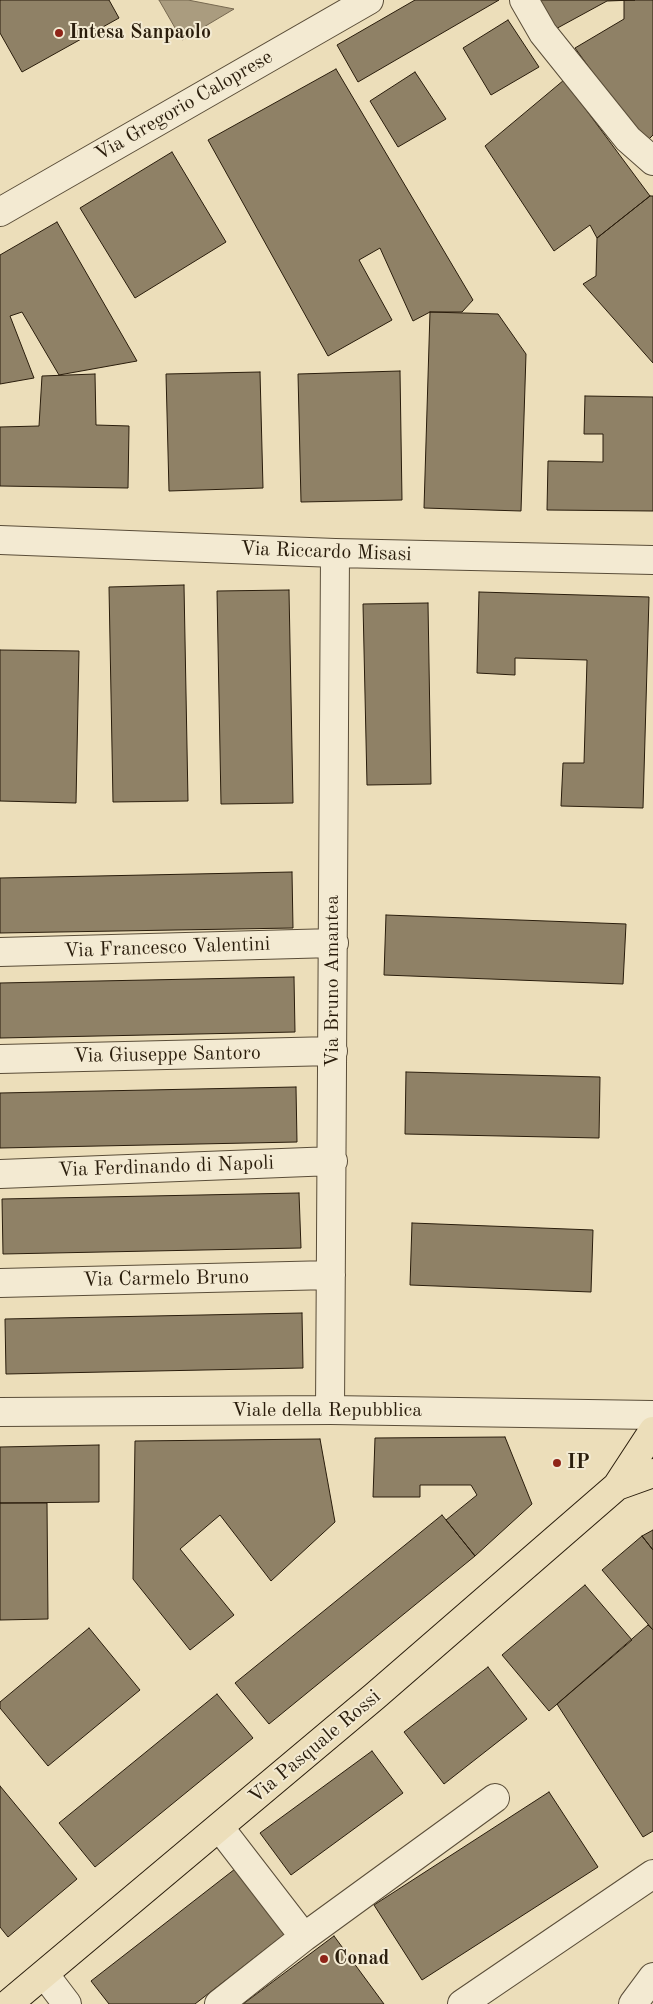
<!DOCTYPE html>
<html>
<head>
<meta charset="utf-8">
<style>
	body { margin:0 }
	canvas { display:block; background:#ecdeba }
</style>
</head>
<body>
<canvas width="653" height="2004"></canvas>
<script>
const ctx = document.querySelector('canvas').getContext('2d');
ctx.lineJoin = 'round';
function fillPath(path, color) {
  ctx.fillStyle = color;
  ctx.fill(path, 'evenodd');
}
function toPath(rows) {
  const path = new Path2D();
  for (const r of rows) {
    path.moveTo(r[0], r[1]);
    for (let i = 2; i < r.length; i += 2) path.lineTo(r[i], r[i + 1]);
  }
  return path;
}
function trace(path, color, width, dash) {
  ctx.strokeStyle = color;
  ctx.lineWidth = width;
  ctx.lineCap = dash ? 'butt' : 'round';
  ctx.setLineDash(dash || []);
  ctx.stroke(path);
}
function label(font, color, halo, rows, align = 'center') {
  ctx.font = font + ' "Old Standard TT",serif';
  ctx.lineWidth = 4;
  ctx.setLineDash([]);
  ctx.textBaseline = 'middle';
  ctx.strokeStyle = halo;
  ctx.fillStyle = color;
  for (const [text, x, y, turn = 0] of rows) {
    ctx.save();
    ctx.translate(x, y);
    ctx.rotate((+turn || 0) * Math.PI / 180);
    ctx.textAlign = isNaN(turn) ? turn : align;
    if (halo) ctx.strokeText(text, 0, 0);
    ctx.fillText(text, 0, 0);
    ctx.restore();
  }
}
const water = toPath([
	[159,0,188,0,234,9,182,40,159,0]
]);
const building = toPath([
	[0,0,109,0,119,18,22,72,0,33,0,0],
	[415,0,499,0,358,82,337,45,415,0],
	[537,0,635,0,607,1,552,31,537,0],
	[624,0,653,0,653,135,644,144,575,48,624,19,624,0],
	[508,20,539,67,491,95,463,48,508,20],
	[336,69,473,300,462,312,430,312,413,321,380,248,359,260,392,320,328,356,208,140,336,69],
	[415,72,446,119,398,147,370,101,415,72],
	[564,80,650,196,597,238,590,225,554,251,485,146,564,80],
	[172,152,226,242,135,298,80,208,172,152],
	[650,196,653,196,653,363,583,284,596,276,597,238,650,196],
	[57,222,137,361,59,375,22,312,10,316,34,378,0,384,0,255,57,222],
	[430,312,498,314,526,354,521,511,424,508,430,312],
	[400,371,402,500,301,502,298,374,400,371],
	[260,372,263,488,169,491,166,374,260,372],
	[95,374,96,425,129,426,128,488,0,486,0,427,39,426,42,376,95,374],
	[585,396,653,397,653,511,547,510,548,461,603,462,603,434,584,434,585,396],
	[184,585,188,801,113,802,109,587,184,585],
	[289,590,293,803,221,804,217,591,289,590],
	[479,592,649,597,643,808,561,806,563,763,584,763,587,660,515,658,515,675,477,673,479,592],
	[428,603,431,784,367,785,363,604,428,603],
	[0,650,79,651,76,803,0,801,0,650],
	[292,872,293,928,0,933,0,878,292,872],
	[386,915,626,924,623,984,384,975,386,915],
	[294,977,295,1032,0,1038,0,983,294,977],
	[406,1072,600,1077,599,1138,405,1134,406,1072],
	[296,1087,297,1142,0,1148,0,1093,296,1087],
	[299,1193,301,1248,3,1254,2,1199,299,1193],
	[412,1223,593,1230,591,1292,410,1285,412,1223],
	[302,1313,303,1368,6,1374,5,1319,302,1313],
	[505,1437,532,1504,475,1556,446,1520,477,1495,471,1485,420,1485,420,1497,373,1497,375,1438,505,1437],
	[320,1439,335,1522,271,1581,220,1515,180,1549,234,1615,190,1650,133,1579,135,1441,320,1439],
	[99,1445,99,1502,0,1503,0,1447,99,1445],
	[0,1503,47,1503,48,1619,0,1620,0,1503],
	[442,1515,475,1556,269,1724,235,1683,442,1515],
	[653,1530,653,1550,642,1536,653,1530],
	[642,1536,653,1550,653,1630,602,1570,642,1536],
	[585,1585,632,1640,549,1711,502,1655,585,1585],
	[648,1625,653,1630,653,1831,643,1837,557,1704,648,1625],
	[89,1628,140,1690,48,1766,0,1708,0,1702,89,1628],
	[488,1667,527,1719,444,1784,404,1732,488,1667],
	[217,1694,253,1738,95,1867,59,1823,217,1694],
	[372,1751,403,1793,291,1875,260,1833,372,1751],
	[0,1786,77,1879,8,1937,0,1927,0,1786],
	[549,1792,598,1867,422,1980,374,1905,549,1792],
	[235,1869,285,1934,195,2004,109,2004,91,1981,235,1869],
	[334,1936,384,2004,243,2004,334,1936]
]);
const minor = toPath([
	[524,0,543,33,628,139,653,161],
	[0,212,369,0],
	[0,540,335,553,653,560],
	[0,952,334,943],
	[0,1059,333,1051],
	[0,1174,333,1161],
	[0,1283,331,1275],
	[330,1410,335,553],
	[0,1412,330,1410,653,1415],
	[304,1937,495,1798],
	[45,1975,67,2004],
	[219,2004,304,1937,220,1828],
	[462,2004,653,1874],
	[633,2004,653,1977]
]);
const major = toPath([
	[617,1486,653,1473],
	[8,2004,375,1696,617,1486,653,1431]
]);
const markers = [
	[59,33,5,"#8f2418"],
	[557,1463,5,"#8f2418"],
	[324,1959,5,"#8f2418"]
];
const poiNames = [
	["Intesa Sanpaolo",69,33],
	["IP",567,1463],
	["Conad",334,1959]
];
const streetNames = [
	["Via Gregorio Caloprese",184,106,-30],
	["Via Riccardo Misasi",326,552,2],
	["Via Francesco Valentini",167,948,-2],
	["Via Bruno Amantea",333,981,-90],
	["Via Giuseppe Santoro",167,1055,-1],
	["Via Ferdinando di Napoli",166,1167,-2],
	["Via Carmelo Bruno",166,1279,-1],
	["Viale della Repubblica",327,1411],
	["Via Pasquale Rossi",315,1747,-40]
];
fillPath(water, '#aa9c7f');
trace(water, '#776951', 1);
fillPath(building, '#8f8166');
trace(building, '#2a1d0c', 1);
trace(minor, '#5a4d38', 30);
trace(major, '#2a1d0c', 30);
trace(minor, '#f3ead2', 28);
trace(major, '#ecdeba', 28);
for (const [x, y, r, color] of markers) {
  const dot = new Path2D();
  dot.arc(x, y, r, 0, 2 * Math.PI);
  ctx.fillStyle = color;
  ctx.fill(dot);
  trace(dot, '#f3ead2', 2);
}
label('bold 20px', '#2a1d0c', '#f3ead2', poiNames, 'left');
label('20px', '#2a1d0c', '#f3ead2', streetNames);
</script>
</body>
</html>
